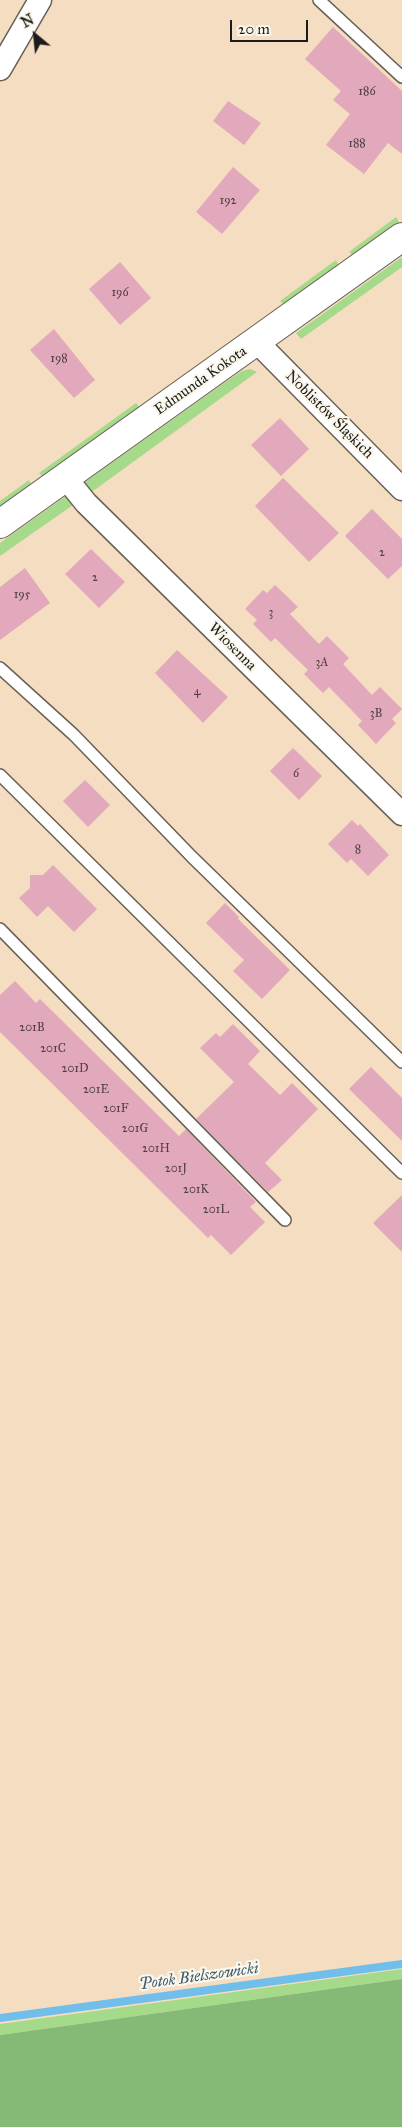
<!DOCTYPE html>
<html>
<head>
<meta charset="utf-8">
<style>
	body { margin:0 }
	#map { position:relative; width:402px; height:2127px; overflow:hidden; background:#f5ddc1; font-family:"IM FELL Great Primer",serif }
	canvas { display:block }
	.north { position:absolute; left:10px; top:10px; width:50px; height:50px; -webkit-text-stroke:4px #fbf7ec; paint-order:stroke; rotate:332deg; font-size:14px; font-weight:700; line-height:20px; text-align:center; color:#1c1c1c }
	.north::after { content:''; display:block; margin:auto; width:18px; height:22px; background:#1c1c1c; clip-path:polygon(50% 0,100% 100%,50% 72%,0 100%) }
	.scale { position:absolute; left:230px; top:20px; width:78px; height:22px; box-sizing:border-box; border:2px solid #1c1c1c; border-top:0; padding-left:6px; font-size:15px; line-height:18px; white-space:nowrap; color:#1c1c1c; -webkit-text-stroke:4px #fbf7ec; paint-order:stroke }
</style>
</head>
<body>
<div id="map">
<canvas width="402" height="2127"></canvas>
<div class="north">N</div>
<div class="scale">20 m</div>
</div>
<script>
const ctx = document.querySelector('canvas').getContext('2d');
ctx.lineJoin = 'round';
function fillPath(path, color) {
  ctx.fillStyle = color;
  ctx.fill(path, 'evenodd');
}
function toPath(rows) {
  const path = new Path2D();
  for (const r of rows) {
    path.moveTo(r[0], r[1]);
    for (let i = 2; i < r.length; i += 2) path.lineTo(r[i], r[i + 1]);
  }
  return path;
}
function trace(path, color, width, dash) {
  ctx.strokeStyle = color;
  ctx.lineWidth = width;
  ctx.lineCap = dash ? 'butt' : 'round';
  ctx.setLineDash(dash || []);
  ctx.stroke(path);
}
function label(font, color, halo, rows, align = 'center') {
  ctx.font = font + ' "IM FELL Great Primer",serif';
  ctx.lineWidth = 4.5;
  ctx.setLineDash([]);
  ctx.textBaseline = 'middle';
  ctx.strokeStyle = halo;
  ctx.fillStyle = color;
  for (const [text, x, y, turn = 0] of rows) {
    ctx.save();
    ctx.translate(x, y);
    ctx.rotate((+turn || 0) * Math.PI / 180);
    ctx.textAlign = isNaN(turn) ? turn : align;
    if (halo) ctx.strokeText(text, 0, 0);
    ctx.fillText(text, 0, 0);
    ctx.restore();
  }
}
const green = toPath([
	[396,217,399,222,353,256,349,252],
	[402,257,402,267,301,339,296,333],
	[336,260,339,266,284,305,280,301],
	[250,369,257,372,89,494,82,484,227,381,242,371],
	[136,403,140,408,42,476,39,473],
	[29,480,31,484,0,506,0,501],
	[66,496,73,505,0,556,0,543],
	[402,1969,402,1979,0,2035,0,2024]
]);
const forest = toPath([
	[402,1979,402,2127,0,2127,0,2035]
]);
const stream = toPath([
	[0,2018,402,1964]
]);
const building = toPath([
	[333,27,402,91,402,154,388,143,364,174,326,145,350,114,333,100,341,91,305,59],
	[228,101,261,123,244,145,213,121],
	[233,167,260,190,222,234,196,212],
	[120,262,151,298,120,325,89,289],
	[54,329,95,380,74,398,30,350],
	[280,418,309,449,281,476,251,445],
	[283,478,339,533,309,562,255,506],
	[372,509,402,539,402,566,388,579,345,536],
	[91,549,125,582,99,608,65,574],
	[25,568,50,603,0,640,0,587],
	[275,585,298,607,290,614,319,644,327,636,349,658,343,664,372,695,380,687,402,709,392,719,396,723,376,744,358,725,362,721,329,687,323,693,304,674,308,670,275,638,271,642,253,624,257,620,245,609,263,590,267,593],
	[177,650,228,697,203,723,155,673],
	[293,748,322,776,299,800,270,771],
	[85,780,110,805,88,827,63,801],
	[352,820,358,826,360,824,389,855,368,876,351,859,347,863,328,844],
	[53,865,97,909,74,932,48,906,37,917,19,898,30,888,30,875,43,875],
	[225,903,239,917,238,919,290,970,262,999,233,971,244,960,206,923],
	[15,981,36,1003,40,999,179,1136,186,1129,256,1202,250,1207,265,1222,231,1255,211,1235,208,1238,0,1032,0,995],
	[233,1024,260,1051,248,1064,280,1095,292,1083,318,1109,265,1163,282,1180,268,1192,196,1119,234,1082,200,1048,216,1033,220,1037],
	[371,1067,402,1098,402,1141,349,1089],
	[402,1195,402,1252,373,1223]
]);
const service = toPath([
	[319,0,402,77],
	[0,668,74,735,192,857,402,1062],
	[0,775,402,1173],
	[0,929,285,1220]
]);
const minor = toPath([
	[0,69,40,0],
	[256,341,402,489],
	[65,477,86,503,402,814]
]);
const tertiary = toPath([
	[0,524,402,237]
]);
const numberNames = [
	["186",367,92],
	["188",357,144],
	["192",228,201],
	["196",120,293],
	["198",59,359],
	["2",382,553],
	["2",95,578],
	["195",22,595],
	["3",271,613],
	["3A",322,663],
	["4",197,692],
	["3B",376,714],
	["6",296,774],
	["8",358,850],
	["201B",32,1028],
	["201C",53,1049],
	["201D",75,1069],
	["201E",96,1090],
	["201F",116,1109],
	["201G",135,1129],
	["201H",156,1149],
	["201J",176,1169],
	["201K",196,1190],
	["201L",216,1210]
];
const streetNames = [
	["Edmunda Kokota",201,381,-35],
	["Noblistów Śląskich",329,415,45],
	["Wiosenna",232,647,45]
];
const waterNames = [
	["Potok Bielszowicki",199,1977,-8]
];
fillPath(green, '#a5da8a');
fillPath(forest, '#84ba76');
trace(stream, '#71beeb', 8);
fillPath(building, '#e2a8bb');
trace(service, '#686056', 14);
trace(minor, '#686056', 25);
trace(tertiary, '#686056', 30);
trace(service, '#fff', 11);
trace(minor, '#fff', 22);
trace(tertiary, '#fff', 28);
label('12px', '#4e3f44', null, numberNames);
label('15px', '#1c1c1c', '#fbf7ec', streetNames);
label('italic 16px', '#3e5d6f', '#fbf7ec', waterNames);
</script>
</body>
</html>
